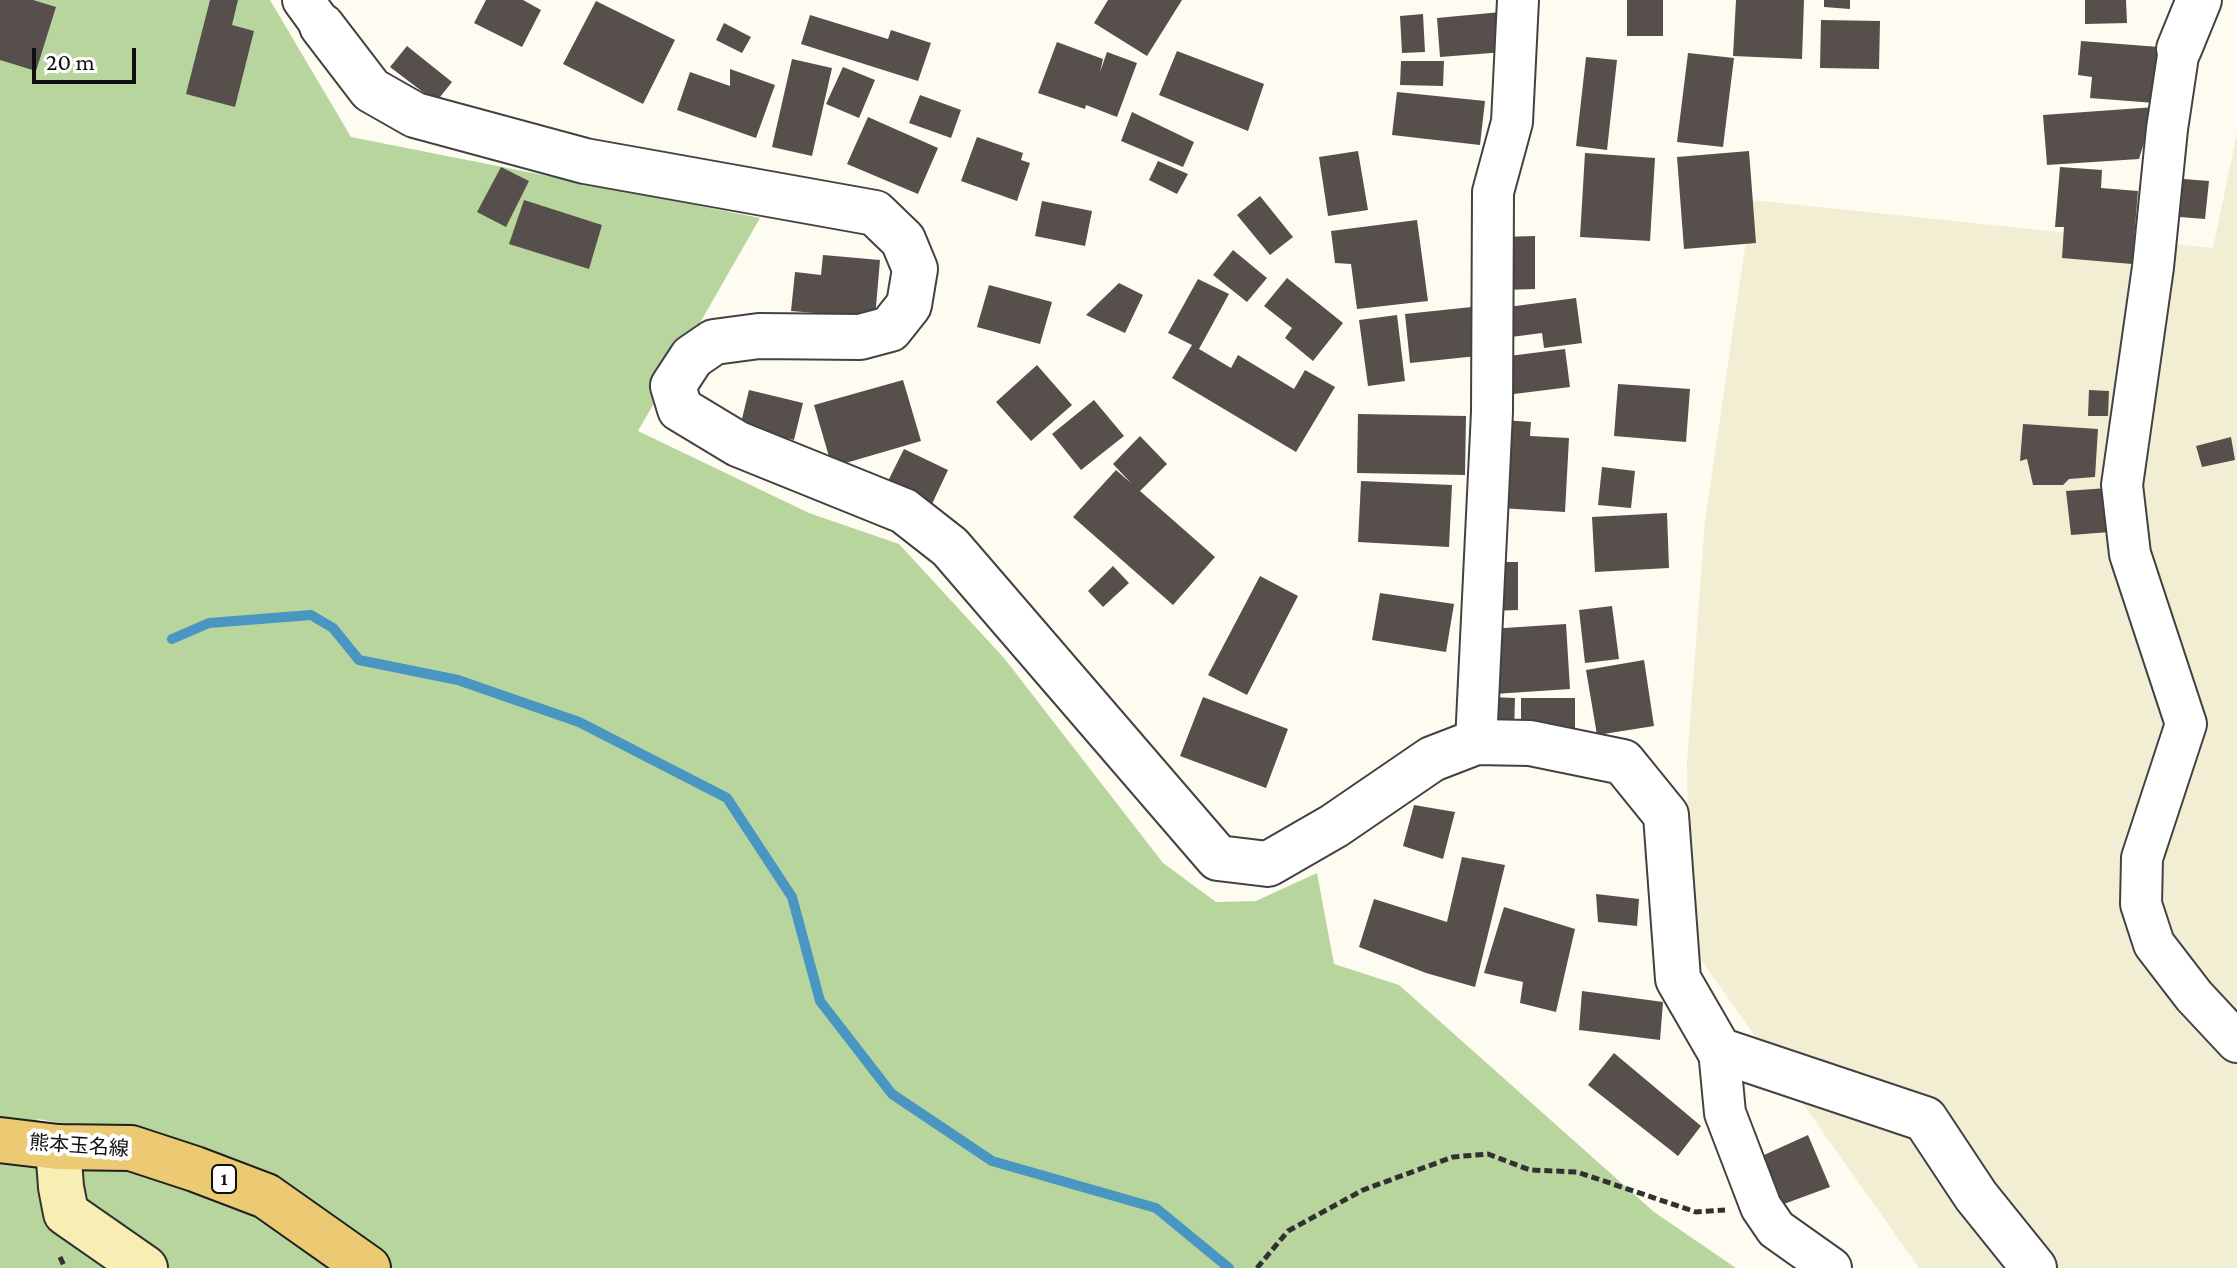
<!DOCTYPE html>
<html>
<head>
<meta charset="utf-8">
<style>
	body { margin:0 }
	#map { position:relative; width:2237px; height:1268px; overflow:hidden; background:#fefbf1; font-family:"Crimson Pro",serif }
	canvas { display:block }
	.scale { position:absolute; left:32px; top:48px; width:104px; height:36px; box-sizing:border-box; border:4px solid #0f0f0f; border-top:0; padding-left:10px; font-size:24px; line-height:28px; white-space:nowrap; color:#0f0f0f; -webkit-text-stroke:6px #fff; paint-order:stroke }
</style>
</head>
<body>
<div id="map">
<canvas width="2237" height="1268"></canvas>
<div class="scale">20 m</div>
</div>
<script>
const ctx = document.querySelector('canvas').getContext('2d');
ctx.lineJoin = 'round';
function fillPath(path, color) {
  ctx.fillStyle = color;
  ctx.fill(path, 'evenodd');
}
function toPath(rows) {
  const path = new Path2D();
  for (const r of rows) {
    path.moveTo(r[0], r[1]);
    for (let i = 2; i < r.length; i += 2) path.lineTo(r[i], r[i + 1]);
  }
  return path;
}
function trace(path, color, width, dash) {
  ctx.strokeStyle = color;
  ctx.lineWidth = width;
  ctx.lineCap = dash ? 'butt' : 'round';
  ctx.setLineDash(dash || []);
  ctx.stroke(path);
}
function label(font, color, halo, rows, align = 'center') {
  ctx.font = font + ' "Crimson Pro","Noto Sans JP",serif';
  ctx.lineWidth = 8;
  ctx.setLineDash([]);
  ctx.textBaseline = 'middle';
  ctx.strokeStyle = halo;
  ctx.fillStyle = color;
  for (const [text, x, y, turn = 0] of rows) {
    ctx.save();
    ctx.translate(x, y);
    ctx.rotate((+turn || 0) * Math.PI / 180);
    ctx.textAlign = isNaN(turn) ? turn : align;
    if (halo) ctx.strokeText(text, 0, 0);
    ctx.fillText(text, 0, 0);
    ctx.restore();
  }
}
const farmland = toPath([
	[2237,133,2237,1268,1919,1268,1694,950,1689,893,1687,763,1705,521,1752,200,2213,248]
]);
const forest = toPath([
	[0,0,270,0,351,137,760,218,638,431,809,513,899,544,1004,658,1163,863,1216,902,1256,901,1317,873,1334,964,1399,985,1654,1212,1736,1268,0,1268],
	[38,1119,205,1150,288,1190,37,1120]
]);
const stream = toPath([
	[172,639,209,623,311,615,333,628,359,660,458,680,579,722,727,798,792,897,820,1001,892,1094,992,1161,1156,1208,1229,1268]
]);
const building = toPath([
	[0,0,33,0,56,7,36,71,0,60],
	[210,0,238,0,232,25,254,31,235,107,186,94],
	[486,0,523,0,541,10,522,47,474,23],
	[1108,0,1182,0,1147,56,1094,23],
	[1627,0,1663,0,1663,36,1627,36],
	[1736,0,1804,0,1802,59,1733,56],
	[1824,0,1850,0,1850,9,1824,7],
	[2085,0,2126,0,2127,23,2085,24],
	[596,1,675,40,643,104,563,64],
	[1501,12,1504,52,1440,57,1437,18],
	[1423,14,1425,52,1402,53,1400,16],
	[810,15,888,39,891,30,931,43,918,81,801,44],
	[1821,20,1880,21,1879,69,1820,68],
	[724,23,751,37,742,53,716,40],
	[2081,41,2159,47,2155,103,2090,98,2092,77,2078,75],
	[1057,42,1103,59,1100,72,1107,52,1137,63,1117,117,1086,105,1085,109,1038,93],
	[407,46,452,82,436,102,390,67],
	[1177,51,1264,84,1248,131,1159,95],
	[1688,53,1734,58,1723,147,1677,142],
	[1586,57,1617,60,1607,150,1576,146],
	[792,59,832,68,812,156,772,147],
	[1401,61,1444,61,1443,86,1400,85],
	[843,67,875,80,859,118,826,104],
	[730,69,775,85,756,138,677,110,690,72,730,86],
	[1397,92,1485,101,1480,145,1392,135],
	[920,95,961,110,951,138,909,123],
	[2155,107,2139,159,2047,165,2043,115],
	[1132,112,1194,142,1183,167,1121,141],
	[868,117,938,148,918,194,847,164],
	[977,137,1023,153,1021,160,1030,163,1017,201,961,181],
	[1358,151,1368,210,1328,216,1319,157],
	[1749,151,1756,243,1684,249,1677,157],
	[1585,153,1655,158,1650,241,1580,237],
	[1158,161,1188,174,1177,194,1149,180],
	[501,167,529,181,506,227,477,212],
	[2060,167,2102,170,2101,188,2138,191,2132,264,2062,258,2064,227,2055,227],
	[2171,178,2209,181,2205,219,2167,216],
	[1260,196,1293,237,1270,255,1237,215],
	[524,200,602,225,589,269,509,244],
	[1042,201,1092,211,1085,246,1035,236],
	[1417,220,1428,301,1357,309,1351,264,1335,263,1331,231],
	[1535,236,1535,289,1501,290,1500,237],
	[1233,250,1267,278,1247,302,1213,275],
	[823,255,880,260,875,318,791,311,795,272,821,275],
	[1287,278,1343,323,1313,361,1285,338,1292,328,1264,306],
	[1198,279,1229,294,1199,349,1231,368,1238,355,1294,389,1305,370,1335,387,1296,452,1172,378,1192,345,1168,333],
	[1119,283,1143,295,1125,333,1086,315],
	[989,285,1052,302,1040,344,977,327],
	[1576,298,1582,343,1544,348,1542,333,1511,337,1508,307],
	[1472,307,1477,356,1410,363,1405,314],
	[1397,315,1405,381,1368,386,1359,320],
	[1565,349,1570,387,1506,395,1501,357],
	[1037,365,1072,405,1031,441,996,402],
	[903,380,921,441,832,467,814,405],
	[1618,384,1690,389,1686,442,1614,436],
	[749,390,803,403,794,440,740,427],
	[2089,390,2109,391,2108,416,2088,416],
	[1094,400,1124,436,1081,470,1052,434],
	[1358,414,1466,416,1465,475,1357,473],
	[1504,420,1531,422,1530,436,1569,438,1565,512,1500,508],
	[2023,424,2098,429,2095,477,2069,479,2063,485,2033,485,2027,459,2020,461],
	[1140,436,1167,464,1140,491,1215,557,1173,605,1073,517,1116,470,1131,483,1113,464],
	[2231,437,2235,460,2202,467,2196,446],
	[904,449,948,470,931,506,886,485],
	[1602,467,1635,471,1631,508,1598,505],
	[1361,481,1452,485,1449,547,1358,542],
	[2107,488,2110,532,2071,535,2066,491],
	[1667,513,1669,568,1595,572,1592,517],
	[1489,562,1518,562,1518,610,1489,611],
	[1113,566,1129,583,1103,607,1088,591],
	[1260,576,1298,596,1247,695,1208,675],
	[1380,593,1454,604,1446,652,1372,640],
	[1612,606,1619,659,1585,663,1579,610],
	[1566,624,1570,689,1494,694,1489,629],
	[1644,660,1654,726,1597,735,1586,670],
	[1203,697,1288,729,1266,788,1180,756],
	[1491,697,1515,698,1514,733,1489,733],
	[1521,698,1575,698,1575,734,1521,733],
	[1414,805,1455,812,1443,859,1403,846],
	[1462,857,1505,865,1475,987,1426,973,1359,947,1374,899,1447,922],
	[1596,894,1639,899,1637,926,1598,922],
	[1504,907,1575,929,1556,1012,1520,1003,1523,982,1484,973],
	[1582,991,1663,1002,1660,1040,1579,1030],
	[1614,1053,1701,1126,1678,1156,1588,1085],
	[1808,1135,1830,1187,1773,1208,1753,1160]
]);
const path = toPath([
	[60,1257,65,1268],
	[1257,1268,1288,1231,1363,1190,1453,1157,1488,1154,1530,1170,1577,1172,1696,1212,1725,1210]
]);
const minor = toPath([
	[303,0,322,26],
	[2179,49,2167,129,2153,267,2122,485,2130,554,2186,724,2142,858,2141,904,2154,944,2194,996,2237,1042],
	[1476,742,1492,412,1493,192,1512,122,1518,0],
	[1719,1050,1725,1113,1761,1207,1776,1229,1831,1268]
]);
const tertiary = toPath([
	[322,26,371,90,415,115,585,161,875,213,903,240,915,269,909,305,890,329,860,337,759,336,714,342,692,357,673,386,680,409,738,444,904,511,950,547,1218,858,1268,864,1334,826,1432,759,1476,742,1530,743,1623,762,1666,815,1678,979,1719,1050,1925,1119,1976,1196,2034,1268],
	[2179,49,2199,0]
]);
const secondary = toPath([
	[58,1147,61,1187,66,1213,145,1268]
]);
const primary = toPath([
	[0,1140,58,1147,131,1148,195,1169,266,1196,368,1268]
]);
const shields = [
	[224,1179,24]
];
const shieldNames = [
	["1",224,1179]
];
const streetNames = [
	["熊本玉名線",79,1146,4]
];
fillPath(farmland, '#f2eed3');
fillPath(forest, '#b9d59e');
trace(stream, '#4896c1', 10);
fillPath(building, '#564f4c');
trace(minor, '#424242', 44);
trace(tertiary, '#424242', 48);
trace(secondary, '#313131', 48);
trace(primary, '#202020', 48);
trace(path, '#313131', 5, [8, 4]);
trace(minor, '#fff', 40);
trace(tertiary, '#fff', 44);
trace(secondary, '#f8edb3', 44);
trace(primary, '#ecc973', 44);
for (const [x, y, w] of shields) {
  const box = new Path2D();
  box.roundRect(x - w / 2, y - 14, w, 28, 6);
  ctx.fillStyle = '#fff';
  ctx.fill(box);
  trace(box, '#0f0f0f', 2);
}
label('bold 18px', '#0f0f0f', null, shieldNames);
label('20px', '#0f0f0f', '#fff', streetNames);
</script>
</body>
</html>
